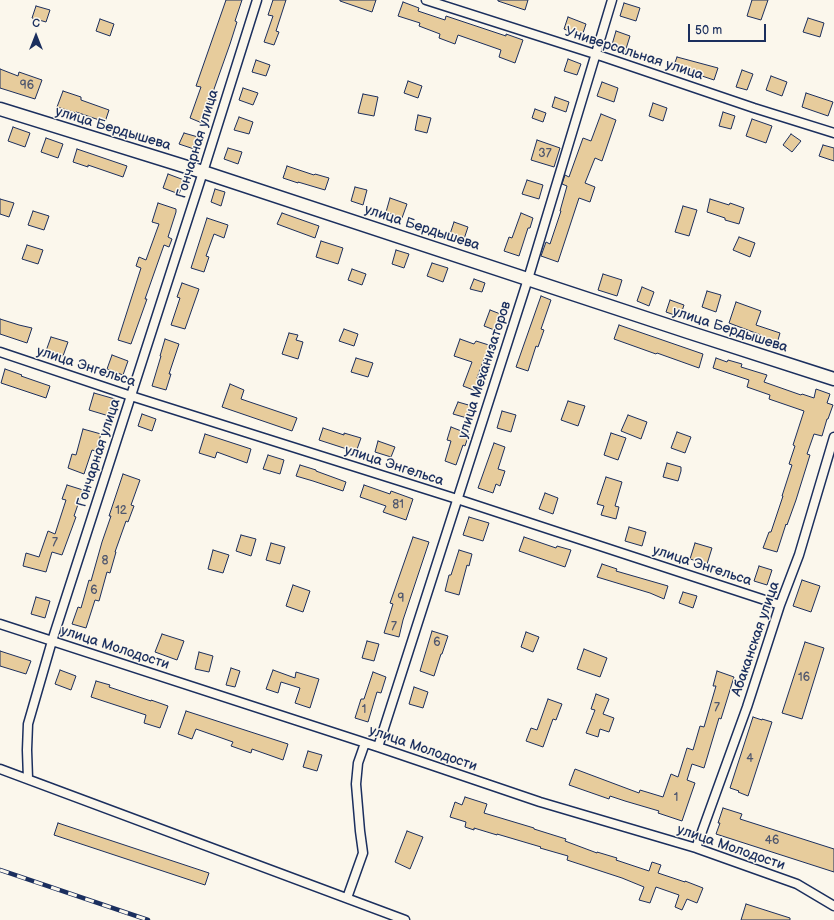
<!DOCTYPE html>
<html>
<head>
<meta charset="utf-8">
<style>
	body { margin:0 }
	#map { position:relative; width:834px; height:920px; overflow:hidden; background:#fbf7ec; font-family:"Balsamiq Sans",sans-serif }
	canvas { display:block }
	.north { position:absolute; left:16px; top:16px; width:40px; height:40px; -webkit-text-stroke:3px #fbf7ec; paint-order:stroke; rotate:0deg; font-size:11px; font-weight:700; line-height:16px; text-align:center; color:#1b2f5e }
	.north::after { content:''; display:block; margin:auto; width:14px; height:18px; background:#1b2f5e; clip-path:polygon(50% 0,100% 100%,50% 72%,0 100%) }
	.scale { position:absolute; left:688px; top:24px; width:78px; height:18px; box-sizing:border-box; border:2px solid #1b2f5e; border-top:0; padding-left:5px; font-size:12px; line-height:14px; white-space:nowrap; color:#1b2f5e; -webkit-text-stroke:3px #fbf7ec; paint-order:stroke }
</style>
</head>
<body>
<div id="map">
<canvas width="834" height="920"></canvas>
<div class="north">С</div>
<div class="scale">50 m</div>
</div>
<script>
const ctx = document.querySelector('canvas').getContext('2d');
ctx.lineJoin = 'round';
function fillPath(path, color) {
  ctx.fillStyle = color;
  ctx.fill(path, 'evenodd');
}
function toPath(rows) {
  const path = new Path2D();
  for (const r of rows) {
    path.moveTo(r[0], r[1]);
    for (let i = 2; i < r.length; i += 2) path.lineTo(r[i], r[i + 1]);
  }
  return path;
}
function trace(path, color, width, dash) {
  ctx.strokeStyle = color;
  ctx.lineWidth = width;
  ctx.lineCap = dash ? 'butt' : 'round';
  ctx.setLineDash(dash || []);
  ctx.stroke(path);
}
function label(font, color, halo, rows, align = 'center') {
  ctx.font = font + ' "Balsamiq Sans",sans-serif';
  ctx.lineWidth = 3;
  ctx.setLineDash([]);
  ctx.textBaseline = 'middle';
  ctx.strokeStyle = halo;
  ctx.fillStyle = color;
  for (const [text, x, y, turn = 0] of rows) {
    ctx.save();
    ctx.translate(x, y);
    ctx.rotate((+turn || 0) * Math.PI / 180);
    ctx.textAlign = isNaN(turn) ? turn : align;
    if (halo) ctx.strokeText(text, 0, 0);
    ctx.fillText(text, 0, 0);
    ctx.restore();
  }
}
const building = toPath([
	[226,0,242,0,235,21,237,22,230,44,202,123,190,118,201,87,196,86,226,0],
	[273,0,286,0,276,31,279,32,274,45,264,42,273,16,268,15,273,0],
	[340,0,376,0,372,12,340,1,340,0],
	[498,0,528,0,525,10,498,1,498,0],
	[752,0,768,0,761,20,747,16,752,0],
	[403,2,419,8,418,11,445,20,446,16,506,36,506,34,523,40,515,63,499,57,501,50,458,35,455,44,439,38,440,34,419,26,420,23,398,16,403,2],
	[624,3,640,8,636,21,620,16,624,3],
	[36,6,50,10,46,22,32,18,36,6],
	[568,17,586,24,582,36,564,29,568,17],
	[808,18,824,23,820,37,803,32,808,18],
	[100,19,114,24,110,36,96,31,100,19],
	[616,31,630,36,625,52,611,48,616,31],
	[677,57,718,68,714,80,687,71,687,72,673,68,677,57],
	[568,59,581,64,577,75,564,71,568,59],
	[256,60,270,65,266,76,252,72,256,60],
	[0,69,18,76,19,72,42,80,35,99,0,88,0,69],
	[742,70,753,74,747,90,736,87,742,70],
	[771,76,787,82,782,96,766,90,771,76],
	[408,81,422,86,418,98,404,93,408,81],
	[602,82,618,88,614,102,597,96,602,82],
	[243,88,258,93,253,105,239,100,243,88],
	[63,91,81,97,81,100,109,110,105,122,76,112,76,113,57,107,63,91],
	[806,93,833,102,828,116,802,107,806,93],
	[363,94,378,97,374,116,358,113,363,94],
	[555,97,569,102,566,112,552,107,555,97],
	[653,103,667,108,663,121,649,116,653,103],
	[535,109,546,113,543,122,532,118,535,109],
	[723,112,735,116,731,129,719,126,723,112],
	[601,114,616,120,602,161,595,158,585,183,595,187,590,202,579,198,558,262,541,256,546,242,550,244,561,211,560,211,567,186,562,184,565,175,569,177,583,138,591,141,601,114],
	[418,115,431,118,427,133,415,130,418,115],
	[239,117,253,122,249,134,234,130,239,117],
	[752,119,772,126,766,143,746,136,752,119],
	[13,127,30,133,25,147,8,141,13,127],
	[184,133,198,137,194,149,179,144,184,133],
	[791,134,801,141,792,152,783,145,791,134],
	[46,138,63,144,58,158,41,152,46,138],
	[537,140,560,148,554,167,531,160,537,140],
	[823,145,834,148,834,161,819,156,823,145],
	[228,148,242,152,238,164,224,159,228,148],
	[77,149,127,166,123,177,88,165,88,167,73,162,77,149],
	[287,166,314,175,315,174,329,178,325,190,298,182,298,183,283,178,287,166],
	[168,174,184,180,179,194,163,188,168,174],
	[527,180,543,185,539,199,522,194,527,180],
	[355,187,367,190,363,205,351,201,355,187],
	[215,189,225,192,221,206,211,202,215,189],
	[390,198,407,204,402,218,386,212,390,198],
	[0,199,14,203,9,217,0,214,0,199],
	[710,199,729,205,730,203,744,208,739,224,725,220,725,218,707,212,710,199],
	[158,203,176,209,176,212,168,237,172,239,169,247,164,245,145,299,147,299,131,344,118,340,141,268,136,266,139,257,146,260,159,224,152,222,158,203],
	[683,206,697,210,689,236,675,232,683,206],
	[33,211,49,216,44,230,28,225,33,211],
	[282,213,319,226,315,238,277,224,282,213],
	[521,213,533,218,530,228,528,228,519,256,504,251,509,237,512,238,521,213],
	[207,218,228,225,224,238,214,234,206,256,209,257,204,272,191,268,207,218],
	[454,222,468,227,464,239,450,234,454,222],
	[739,237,755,243,750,257,733,250,739,237],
	[321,241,343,248,338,264,316,257,321,241],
	[27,245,43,250,38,264,22,259,27,245],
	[396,250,409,254,404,268,392,264,396,250],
	[432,263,448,268,443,282,427,276,432,263],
	[352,269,366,274,362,285,348,280,352,269],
	[603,274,622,280,617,296,598,290,603,274],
	[474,279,485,283,482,292,470,289,474,279],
	[182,283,199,289,185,329,171,325,180,298,177,297,182,283],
	[642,287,654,292,649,306,637,301,642,287],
	[707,291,721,295,716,312,702,307,707,291],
	[541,296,551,300,541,329,544,330,538,347,536,346,528,371,516,367,541,296],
	[670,300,684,305,680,317,666,312,670,300],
	[736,302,761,311,756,325,780,333,776,347,759,341,761,335,729,323,736,302],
	[490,310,503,315,497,331,484,326,490,310],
	[0,319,19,325,32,328,27,343,0,334,0,319],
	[619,325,703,354,699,368,657,353,656,354,614,339,619,325],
	[344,329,358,334,354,346,339,341,344,329],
	[289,333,298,335,296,340,303,342,298,359,282,354,289,333],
	[51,337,68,342,63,356,46,351,51,337],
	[165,339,179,344,169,374,171,374,166,390,152,386,161,356,160,356,165,339],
	[460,339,474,344,476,341,492,346,487,360,484,359,477,378,480,379,476,391,463,386,472,362,454,356,460,339],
	[112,355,128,361,123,375,107,369,112,355],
	[356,358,373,363,368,377,351,372,356,358],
	[716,358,727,362,728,360,742,364,741,367,767,375,764,382,801,395,802,394,814,398,816,389,830,394,827,403,833,405,828,419,827,419,822,436,814,434,807,454,810,455,796,500,787,525,786,524,777,552,763,548,769,532,771,532,783,496,782,496,792,465,789,464,795,446,793,445,804,411,769,399,770,395,747,387,749,380,713,368,716,358],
	[5,369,22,375,21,376,50,386,46,398,1,383,5,369],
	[230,384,244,390,241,399,297,418,292,431,222,407,230,384],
	[94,393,115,399,109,416,89,410,94,393],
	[568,401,585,406,578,426,561,420,568,401],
	[458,402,472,406,467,418,453,414,458,402],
	[502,411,516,415,511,432,497,428,502,411],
	[142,414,156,419,152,431,138,426,142,414],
	[628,415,647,422,641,439,621,431,628,415],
	[451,427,469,434,465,446,463,445,456,465,445,461,451,441,447,440,451,427],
	[323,428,344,435,344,433,361,438,356,452,319,440,323,428],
	[83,429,101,434,96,451,92,450,84,474,68,468,72,454,76,455,83,429],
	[677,432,691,437,685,453,671,448,677,432],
	[611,433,626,438,618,460,604,455,611,433],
	[205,434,251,449,247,463,217,452,215,458,199,453,205,434],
	[378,441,395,447,391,457,375,452,378,441],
	[494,443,505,447,498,469,505,471,500,486,496,484,493,493,478,488,494,443],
	[268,455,284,460,280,474,263,469,268,455],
	[667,463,681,467,681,471,678,481,663,477,667,463],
	[300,465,316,470,316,471,346,482,343,491,313,481,296,476,300,465],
	[123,474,140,480,131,505,134,506,128,522,126,521,115,552,116,552,110,573,107,572,99,601,95,600,86,628,72,624,78,607,81,608,89,580,91,581,102,542,111,516,109,516,123,474],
	[606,477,622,482,615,506,619,507,616,519,601,515,604,506,597,504,606,477],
	[67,485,83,490,74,516,76,517,62,555,52,552,46,572,23,566,26,553,39,557,48,531,55,534,66,500,62,499,67,485],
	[364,485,390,494,391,491,413,499,406,520,383,512,386,506,360,497,364,485],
	[545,493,558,498,553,514,539,509,545,493],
	[469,517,489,523,483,541,463,535,469,517],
	[629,527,646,532,642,546,625,541,629,527],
	[241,535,256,539,251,556,236,551,241,535],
	[413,537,429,542,403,620,399,637,384,633,393,604,390,603,413,537],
	[524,537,556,548,557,546,571,550,565,567,519,551,524,537],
	[271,543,285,547,280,564,266,560,271,543],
	[695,543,712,548,707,564,690,559,695,543],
	[213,550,229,555,223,573,208,569,213,550],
	[459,550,472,554,469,566,467,565,459,595,445,591,449,575,451,575,459,550],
	[602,564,617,569,616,571,668,586,664,599,650,593,597,577,602,564],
	[759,566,772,570,767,585,754,581,759,566],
	[802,580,820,586,811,612,793,606,802,580],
	[293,585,310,591,303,612,286,606,293,585],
	[683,592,697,596,693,608,679,603,683,592],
	[36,597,50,601,45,618,31,614,36,597],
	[432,631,448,636,442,654,441,654,434,676,420,671,432,631],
	[526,632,539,637,533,652,521,647,526,632],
	[162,634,184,641,177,660,155,652,162,634],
	[367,641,379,644,374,661,362,658,367,641],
	[805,642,824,648,802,719,782,713,805,642],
	[584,649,607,658,600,677,577,669,584,649],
	[0,651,31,661,26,674,0,666,0,651],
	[199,652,213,656,209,672,195,669,199,652],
	[231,668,240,671,235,687,226,685,231,668],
	[60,670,76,676,71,690,55,684,60,670],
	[273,670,295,678,296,672,319,679,310,708,295,703,300,688,281,682,278,693,266,689,273,670],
	[717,671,734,677,721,719,719,718,704,768,692,764,687,780,695,783,682,821,658,813,659,811,625,801,610,796,609,799,569,785,575,769,639,793,640,790,663,797,671,774,678,777,687,748,693,750,700,726,704,727,716,686,713,686,717,671],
	[373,672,386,677,381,693,377,692,368,722,355,718,361,699,364,699,373,672],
	[96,681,110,685,109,687,151,701,151,700,168,706,160,728,144,723,146,715,91,697,96,681],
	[414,687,428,692,423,708,409,704,414,687],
	[596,694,609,699,603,714,614,718,609,732,600,729,598,737,586,733,595,710,591,709,596,694],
	[548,699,562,704,556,720,553,719,543,747,526,741,531,728,537,730,548,699],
	[186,711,288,744,283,760,252,749,251,753,231,746,233,742,196,729,192,739,178,734,186,711],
	[753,717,762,720,762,719,772,722,748,796,738,792,739,791,730,788,753,717],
	[308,751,322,755,317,771,303,767,308,751],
	[465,797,487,804,484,813,534,828,534,829,566,839,565,841,597,853,597,852,617,858,616,860,649,871,652,862,661,865,658,873,685,882,685,881,703,888,697,903,687,899,682,910,675,907,679,895,656,887,650,903,639,900,644,887,622,878,567,860,568,856,540,848,541,847,497,834,497,835,474,828,474,830,465,827,466,822,450,817,455,802,462,805,465,797],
	[723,808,742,814,740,819,834,849,834,872,716,834,720,823,718,823,723,808],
	[58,823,209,873,205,885,54,835,58,823],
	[407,831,423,837,410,869,395,862,407,831],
	[746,904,790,918,790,920,741,920,746,904]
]);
const street = toPath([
	[426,0,595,54,754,108,834,133],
	[0,352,131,396,457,499,780,605],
	[0,624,378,747,540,802,696,848,797,884,834,906],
	[378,747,528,279,612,0],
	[0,769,405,920],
	[28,779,27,750,28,724,52,641,203,172,257,0],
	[696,848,747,707,780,605,799,555,834,437],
	[347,898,363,853,360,831,356,784,358,763,365,743]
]);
const secondary = toPath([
	[0,109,203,172,688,332,834,379]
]);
const rail = toPath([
	[0,870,148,920]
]);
const numberNames = [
	["96",27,86],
	["37",545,154],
	["81",398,505],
	["12",121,511],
	["7",55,543],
	["8",105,561],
	["6",94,591],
	["9",401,599],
	["7",394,627],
	["6",437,643],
	["16",804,678],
	["7",717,708],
	["1",364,710],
	["4",750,759],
	["1",676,798],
	["46",772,841]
];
const streetNames = [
	["Универсальная улица",634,54,18],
	["улица Бердышева",113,129,17],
	["Гончарная улица",198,144,-73],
	["улица Бердышева",422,228,18],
	["улица Бердышева",730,330,18],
	["улица Энгельса",86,367,18],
	["улица Механизаторов",485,370,-72],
	["Гончарная улица",99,453,-72],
	["улица Энгельса",394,466,18],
	["улица Энгельса",702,566,18],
	["Абаканская улица",756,639,-71],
	["улица Молодости",115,648,18],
	["улица Молодости",423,749,19],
	["улица Молодости",731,848,19]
];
fillPath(building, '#e7cc9c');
trace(building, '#1b2f5e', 1);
trace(street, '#1b2f5e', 11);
trace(secondary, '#1b2f5e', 15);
trace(street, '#fbf7ec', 8);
trace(secondary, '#fbf7ec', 12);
trace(rail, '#1b2f5e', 4.5);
trace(rail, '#fbf7ec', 3, [9]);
label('12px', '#4e566e', null, numberNames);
label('14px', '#1b2f5e', '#fbf7ec', streetNames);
</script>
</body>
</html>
